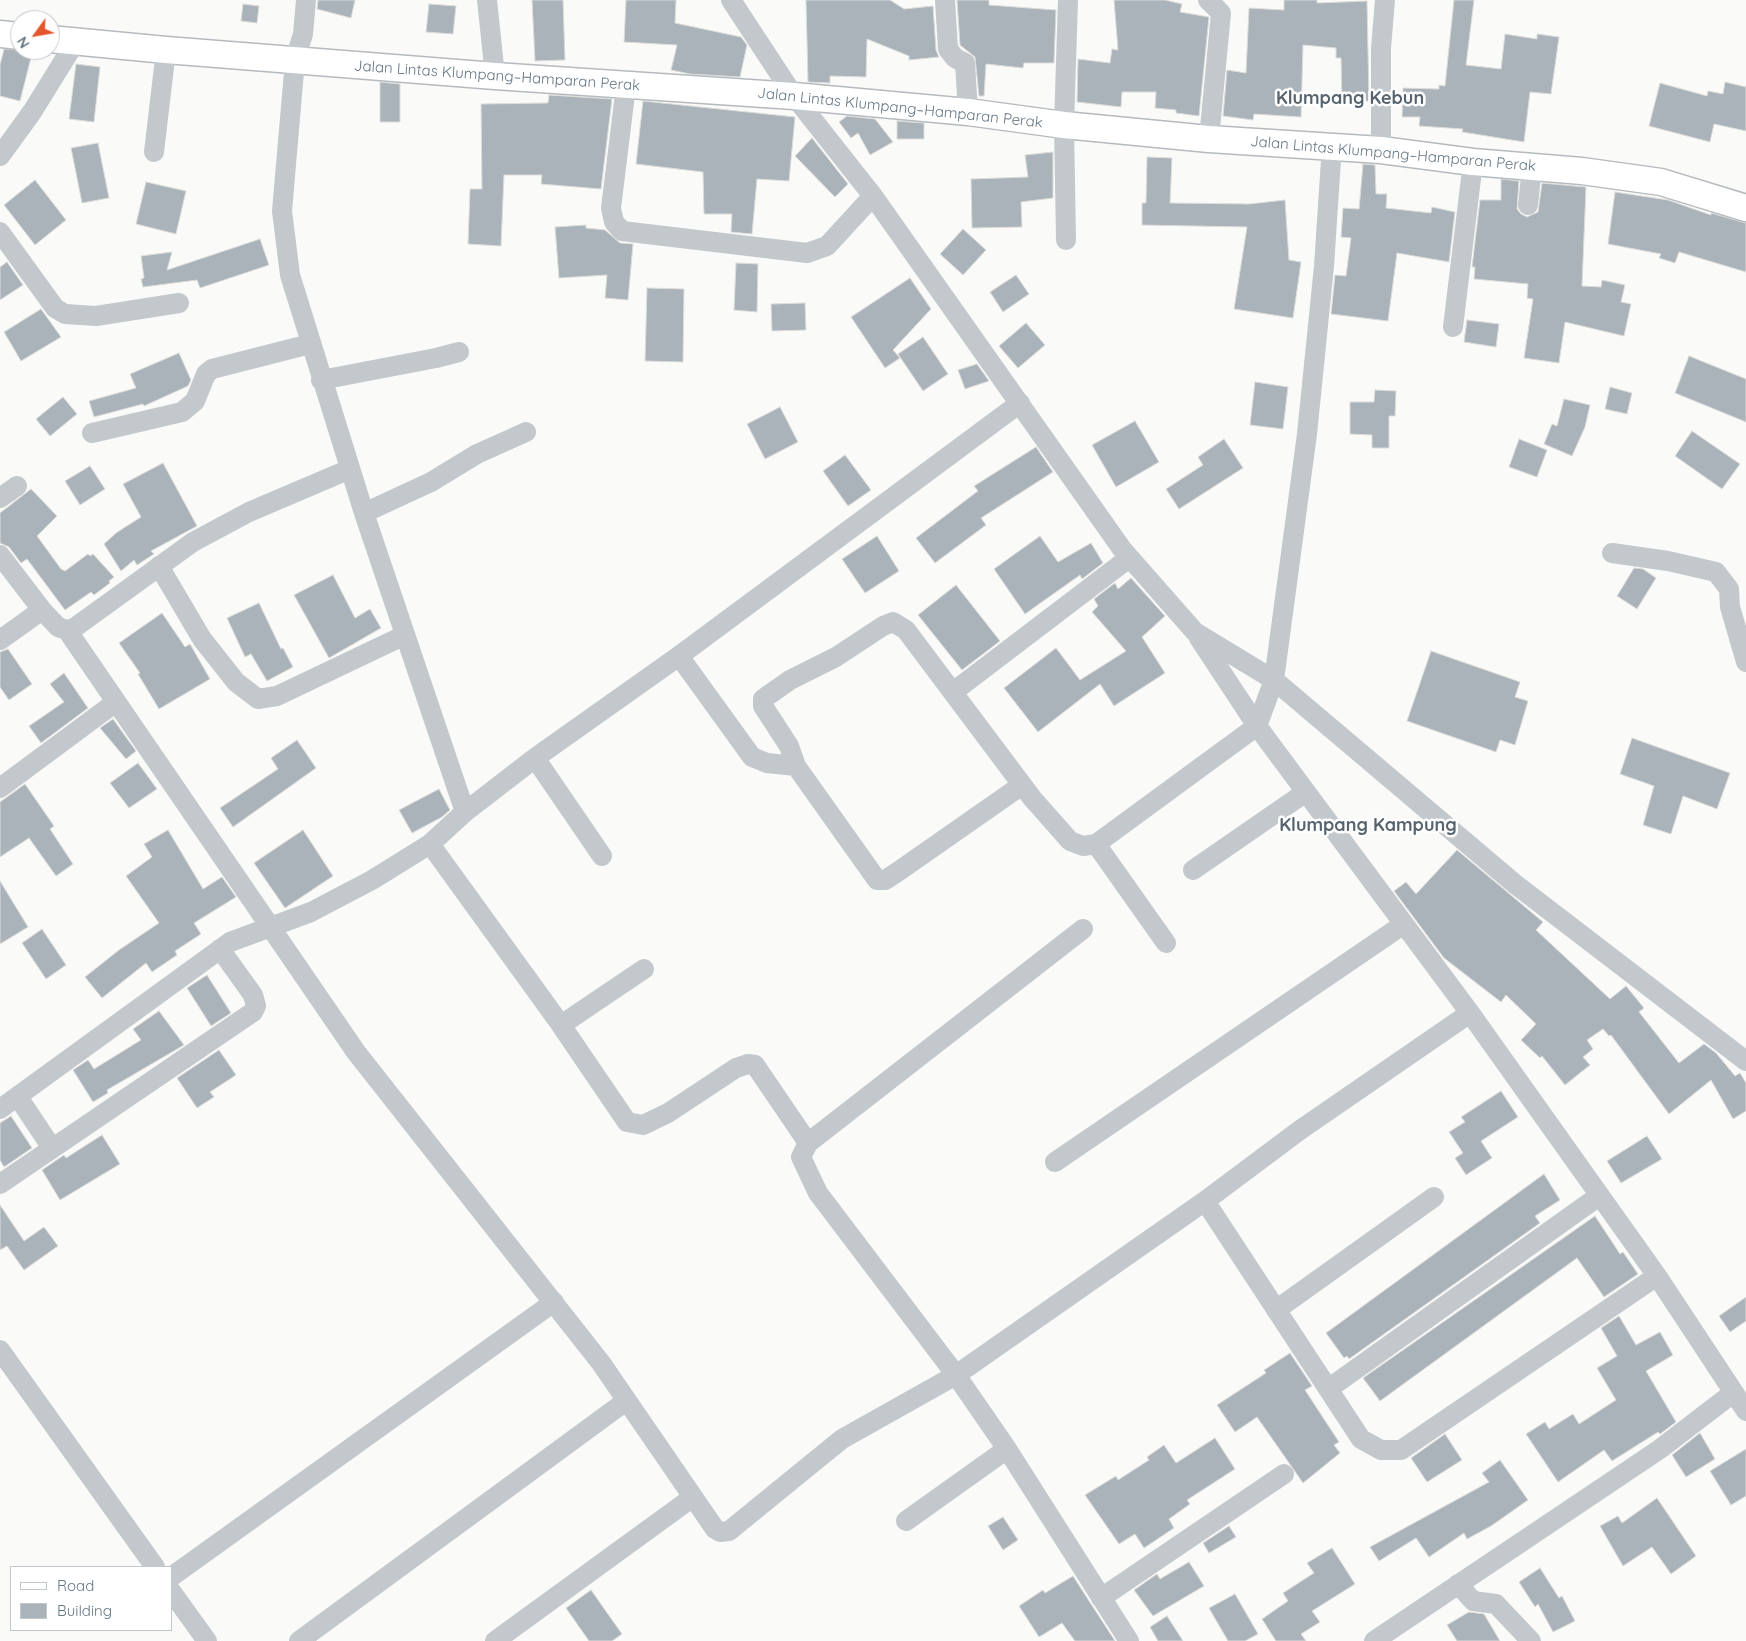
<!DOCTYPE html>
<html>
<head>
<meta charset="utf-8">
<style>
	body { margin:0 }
	#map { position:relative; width:1746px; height:1641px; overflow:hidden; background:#fafaf8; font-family:Quicksand,sans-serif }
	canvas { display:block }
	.legend { position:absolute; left:10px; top:1566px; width:162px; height:65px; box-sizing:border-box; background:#fff; border:1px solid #c1c8cd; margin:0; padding:6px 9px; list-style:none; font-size:15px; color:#657683 }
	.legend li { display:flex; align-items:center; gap:10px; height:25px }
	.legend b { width:25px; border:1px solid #c1c8cd }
	.north { position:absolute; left:10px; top:10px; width:50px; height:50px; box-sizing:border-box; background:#fff; border:1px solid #c1c8cd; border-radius:50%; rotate:238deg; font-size:14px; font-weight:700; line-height:20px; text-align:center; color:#657683 }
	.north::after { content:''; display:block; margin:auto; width:18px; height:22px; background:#e4572e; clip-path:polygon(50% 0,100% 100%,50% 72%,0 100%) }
</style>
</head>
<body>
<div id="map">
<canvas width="1746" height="1641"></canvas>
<ul class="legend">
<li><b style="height:6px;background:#fff"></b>Road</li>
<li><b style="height:14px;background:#aab3b9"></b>Building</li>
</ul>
<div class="north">N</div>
</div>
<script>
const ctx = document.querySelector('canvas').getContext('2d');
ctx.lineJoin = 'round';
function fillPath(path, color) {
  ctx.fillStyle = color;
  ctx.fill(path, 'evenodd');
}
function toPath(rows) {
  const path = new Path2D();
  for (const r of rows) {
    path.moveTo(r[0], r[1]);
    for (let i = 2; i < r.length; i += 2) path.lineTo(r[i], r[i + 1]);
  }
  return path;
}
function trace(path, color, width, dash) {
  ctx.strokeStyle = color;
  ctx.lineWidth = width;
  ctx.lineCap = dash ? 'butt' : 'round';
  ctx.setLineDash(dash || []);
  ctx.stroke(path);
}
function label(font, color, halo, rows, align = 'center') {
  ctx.font = font + ' Quicksand,sans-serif';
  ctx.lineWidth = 5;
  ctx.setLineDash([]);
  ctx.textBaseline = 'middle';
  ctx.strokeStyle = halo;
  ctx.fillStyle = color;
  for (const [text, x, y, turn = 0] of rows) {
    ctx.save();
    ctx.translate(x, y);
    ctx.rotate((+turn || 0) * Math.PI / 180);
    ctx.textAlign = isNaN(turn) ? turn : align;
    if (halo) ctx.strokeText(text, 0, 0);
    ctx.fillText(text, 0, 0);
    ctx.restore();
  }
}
const building = toPath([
	[318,0,355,0,351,18,317,9,318,0],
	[532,0,563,0,565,60,535,61,532,0],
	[626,0,676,0,675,23,741,37,747,45,740,77,690,74,671,70,677,45,624,42,626,0],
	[806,0,890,0,904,9,933,6,936,50,939,57,909,60,909,56,867,39,866,77,830,76,830,83,808,82,806,0],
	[957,0,989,0,989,5,1056,10,1054,63,1024,63,1023,68,986,64,984,96,979,96,975,57,960,45,957,0],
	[1114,0,1165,0,1182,4,1180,12,1209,17,1199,116,1176,113,1176,110,1155,108,1156,92,1122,92,1121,107,1077,102,1078,59,1110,63,1112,49,1118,50,1114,0],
	[1284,0,1317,0,1317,3,1367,1,1369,101,1342,102,1341,58,1336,58,1336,48,1303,45,1301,117,1254,114,1253,120,1223,116,1227,70,1246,73,1249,8,1284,10,1284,0],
	[1454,0,1474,0,1466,65,1501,69,1505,34,1537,39,1537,34,1559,37,1551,94,1530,92,1524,142,1462,132,1463,129,1419,126,1420,117,1402,117,1403,88,1439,89,1439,85,1445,86,1454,0],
	[243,4,259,6,257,23,241,21,243,4],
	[429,4,456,6,453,34,426,32,429,4],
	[4,49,33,50,20,101,0,96,0,65,4,49],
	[76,64,100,67,94,122,69,119,76,64],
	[380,82,400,84,400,122,380,122,380,82],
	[1725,82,1746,87,1746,131,1714,124,1710,142,1649,126,1660,83,1707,96,1708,91,1723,94,1725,82],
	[549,95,612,99,601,189,541,184,542,175,504,175,501,246,468,244,470,189,482,189,481,104,548,103,549,95],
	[643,101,795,117,789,181,757,179,752,234,731,232,732,214,704,214,703,172,636,164,643,101],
	[847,116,875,119,893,142,870,155,858,133,851,138,839,122,847,116],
	[897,121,924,123,924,139,897,139,897,121],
	[812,138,848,184,835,197,795,156,812,138],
	[98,143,109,198,82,203,71,148,98,143],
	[1053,152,1053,198,1021,202,1022,227,972,228,971,179,1028,177,1025,155,1053,152],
	[1147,157,1172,158,1170,203,1249,204,1285,200,1289,260,1301,262,1293,318,1234,309,1247,227,1142,225,1142,203,1146,203,1147,157],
	[1363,164,1375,165,1376,194,1387,194,1386,208,1431,213,1432,207,1455,212,1449,262,1397,253,1388,321,1331,314,1335,275,1346,276,1351,238,1341,237,1343,208,1359,209,1363,164],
	[1501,179,1519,181,1517,209,1521,214,1527,217,1538,212,1542,183,1586,187,1582,286,1601,287,1602,280,1625,285,1621,302,1631,304,1624,336,1565,322,1559,363,1524,358,1533,299,1527,298,1528,284,1474,279,1475,267,1472,267,1480,200,1501,200,1501,179],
	[35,180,66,220,35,245,4,205,35,180],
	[146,182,186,191,176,234,136,224,146,182],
	[1615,192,1668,200,1711,215,1711,213,1746,223,1746,272,1679,252,1675,263,1659,258,1661,254,1608,244,1615,192],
	[586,225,586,228,605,230,620,243,633,244,628,300,605,298,607,275,559,278,555,227,586,225],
	[963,229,986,250,963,275,940,254,963,229],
	[260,239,269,265,200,288,197,280,143,287,141,279,144,278,141,256,172,252,167,270,260,239],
	[7,262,23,285,0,300,0,267,7,262],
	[736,263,758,264,757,312,734,310,736,263],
	[1016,275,1029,294,1003,312,990,292,1016,275],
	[910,278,931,309,893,350,900,358,885,368,851,317,910,278],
	[647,288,684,289,683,362,645,361,647,288],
	[805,303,806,330,772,331,771,304,805,303],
	[41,309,61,337,21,361,4,332,41,309],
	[1467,320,1499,324,1496,347,1464,342,1467,320],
	[1026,323,1045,345,1018,368,999,346,1026,323],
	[923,337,948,374,923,391,898,354,923,337],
	[179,353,191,380,188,386,144,406,143,404,94,417,89,401,136,388,130,374,179,353],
	[1689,356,1746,379,1746,422,1675,393,1689,356],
	[977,364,989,381,965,389,958,370,977,364],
	[1255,382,1288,387,1283,429,1250,425,1255,382],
	[1610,387,1632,393,1627,414,1605,409,1610,387],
	[1375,390,1396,391,1395,416,1389,416,1389,448,1372,448,1372,435,1350,434,1350,402,1374,402,1375,390],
	[63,397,77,414,50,436,36,419,63,397],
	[1564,399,1590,405,1585,427,1572,456,1544,444,1552,424,1557,426,1564,399],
	[780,407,798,442,765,459,747,424,780,407],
	[1135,421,1159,462,1116,487,1092,445,1135,421],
	[1692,431,1740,464,1722,489,1675,456,1692,431],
	[1224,439,1243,468,1179,509,1166,489,1203,465,1198,457,1224,439],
	[1519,439,1547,450,1537,477,1509,467,1519,439],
	[1036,447,1053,472,981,518,986,525,935,563,916,538,978,491,974,486,1036,447],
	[845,455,871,490,848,506,823,471,845,455],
	[163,463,197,526,151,551,154,554,137,565,134,560,121,571,104,544,116,533,141,517,123,484,163,463],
	[90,466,105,489,80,505,65,481,90,466],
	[31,489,57,516,37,536,61,569,65,571,88,554,90,556,93,554,114,577,109,581,110,583,94,595,91,592,65,610,27,559,21,563,9,547,0,543,0,513,31,489],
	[877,536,899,571,865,593,842,559,877,536],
	[1040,536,1058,562,1091,543,1103,563,1082,579,1080,575,1025,614,994,569,1040,536],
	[1634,568,1643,569,1656,578,1637,609,1617,596,1634,568],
	[333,575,355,618,370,609,381,628,329,658,294,595,333,575],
	[1131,578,1165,616,1142,637,1165,673,1114,706,1100,684,1038,732,1004,688,1056,648,1080,680,1126,651,1092,612,1098,606,1094,599,1115,583,1118,589,1131,578],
	[956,585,1000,641,962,670,918,615,956,585],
	[259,603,281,649,283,648,293,667,267,681,251,654,245,657,227,618,259,603],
	[162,613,185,647,190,644,210,679,159,709,138,674,140,673,119,643,162,613],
	[8,649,32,684,9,700,0,687,0,652,8,649],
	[1431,651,1520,682,1515,697,1528,701,1515,745,1500,740,1496,752,1407,721,1431,651],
	[64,673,88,708,41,743,29,726,64,702,50,684,64,673],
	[113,719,136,751,126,759,100,728,113,719],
	[1632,738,1730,773,1717,809,1683,796,1671,834,1643,825,1654,786,1620,774,1632,738],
	[297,740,316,768,233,827,220,808,278,769,271,758,297,740],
	[138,763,157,789,129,808,110,783,138,763],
	[25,784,54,826,50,829,73,864,56,876,29,838,0,857,0,802,25,784],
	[439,789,450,810,442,817,412,833,399,810,439,789],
	[168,830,203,889,222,877,236,897,194,923,201,934,175,951,177,955,152,972,146,963,102,998,85,977,119,950,159,923,126,876,152,857,144,844,168,830],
	[303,830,333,876,285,908,254,863,303,830],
	[1457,850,1543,922,1536,930,1610,999,1626,986,1644,1008,1639,1012,1679,1063,1704,1044,1716,1053,1735,1076,1740,1073,1746,1083,1746,1111,1733,1119,1711,1080,1669,1114,1611,1035,1609,1036,1603,1029,1587,1040,1593,1049,1583,1057,1590,1065,1565,1085,1542,1056,1540,1058,1521,1040,1536,1024,1506,995,1501,1002,1444,958,1394,891,1406,882,1416,894,1457,850],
	[0,881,28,927,0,944,0,881],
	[42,929,66,965,46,979,22,943,42,929],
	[207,975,231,1013,211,1026,187,988,207,975],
	[159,1011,184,1045,107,1090,108,1093,93,1102,73,1070,88,1060,94,1069,141,1040,133,1029,159,1011],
	[219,1050,236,1075,210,1092,214,1097,197,1108,177,1078,219,1050],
	[1501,1091,1518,1117,1481,1141,1492,1158,1466,1175,1455,1158,1463,1153,1449,1132,1465,1122,1461,1117,1501,1091],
	[11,1116,32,1148,4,1167,0,1160,0,1123,11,1116],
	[102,1135,120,1164,60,1200,42,1170,64,1155,66,1158,102,1135],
	[1647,1136,1662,1159,1621,1183,1607,1161,1647,1136],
	[1544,1174,1560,1200,1535,1216,1540,1223,1349,1359,1347,1356,1344,1358,1326,1333,1544,1174],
	[0,1205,24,1241,44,1227,58,1246,24,1270,7,1246,0,1250,0,1205],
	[1595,1216,1620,1254,1623,1252,1638,1274,1604,1297,1577,1258,1380,1401,1363,1378,1595,1216],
	[1746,1297,1746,1321,1730,1332,1719,1316,1746,1297],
	[1619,1316,1636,1345,1660,1332,1673,1355,1646,1371,1676,1422,1660,1434,1658,1432,1612,1461,1604,1450,1558,1482,1526,1434,1545,1422,1549,1429,1573,1414,1579,1424,1616,1400,1597,1368,1617,1356,1601,1328,1619,1316],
	[1290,1353,1312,1386,1305,1390,1339,1442,1334,1445,1340,1453,1303,1483,1257,1417,1235,1432,1217,1405,1266,1373,1264,1370,1290,1353],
	[1700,1433,1715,1459,1686,1477,1672,1455,1700,1433],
	[1445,1434,1462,1460,1427,1482,1411,1458,1445,1434],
	[1215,1438,1235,1469,1187,1500,1190,1504,1169,1519,1174,1528,1144,1548,1135,1534,1119,1544,1085,1495,1116,1476,1118,1480,1149,1460,1147,1457,1164,1445,1176,1463,1215,1438],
	[1746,1449,1746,1496,1731,1505,1710,1471,1746,1449],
	[1500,1460,1528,1500,1491,1526,1467,1539,1464,1533,1429,1557,1416,1538,1379,1561,1370,1547,1489,1482,1482,1473,1500,1460],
	[1657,1498,1696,1556,1671,1574,1652,1547,1623,1566,1600,1526,1618,1516,1622,1523,1657,1498],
	[1003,1517,1018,1540,1003,1550,988,1526,1003,1517],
	[1229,1526,1236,1537,1209,1553,1203,1543,1229,1526],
	[1332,1548,1355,1584,1312,1611,1320,1622,1301,1634,1306,1641,1276,1641,1262,1619,1288,1601,1283,1593,1314,1573,1307,1563,1332,1548],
	[1189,1562,1204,1586,1153,1616,1134,1590,1157,1574,1160,1579,1189,1562],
	[1540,1568,1559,1598,1562,1596,1575,1621,1553,1632,1538,1604,1535,1607,1519,1582,1540,1568],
	[1073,1576,1091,1604,1115,1641,1075,1641,1062,1623,1039,1637,1019,1606,1043,1590,1045,1593,1073,1576],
	[591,1590,622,1634,612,1641,589,1641,566,1608,591,1590],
	[1235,1594,1258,1634,1245,1641,1228,1641,1209,1608,1235,1594],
	[1469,1612,1484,1614,1500,1641,1457,1641,1447,1625,1469,1612],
	[1167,1616,1183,1641,1158,1641,1150,1627,1167,1616]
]);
const minor = toPath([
	[306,0,303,34,295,60,282,211,290,275,364,513,465,812],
	[487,0,495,76],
	[731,0,794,96,873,196,1122,549,1195,632,1274,680,1515,884,1746,1061],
	[945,0,948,49,955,58,965,63,968,112],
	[1208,0,1221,13,1209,139],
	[626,86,611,208,614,222,622,231,807,253,827,246,873,196],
	[1381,150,1381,48,1385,0],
	[154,152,166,50],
	[0,156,32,112,76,41],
	[1528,205,1532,167],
	[0,232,55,308,65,314,96,316,179,303],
	[1066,240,1064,125,1068,0],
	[1453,327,1473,162],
	[321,380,436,358,459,352],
	[92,433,182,412,195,401,206,374,212,369,310,344],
	[0,498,17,486],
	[364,513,431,482,477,454,526,432],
	[1612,553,1668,561,1716,572,1729,589,1730,607,1746,662],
	[0,555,42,610,58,627,67,630,74,628,193,542,249,512,350,469],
	[159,566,202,639,236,682,258,699,277,696,405,635],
	[67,630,356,1052,601,1363,715,1529,720,1532,729,1531,842,1439,956,1375,1205,1201,1300,1130,1470,1013],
	[1199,638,1257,726,1470,1013,1657,1276,1746,1411],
	[0,640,42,610],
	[679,656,752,757,767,763,796,766,877,880,885,880,896,873,1022,785],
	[953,692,1129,558],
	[535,758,602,856],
	[796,766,789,746,763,706,763,699,790,680,836,657,883,626,893,622,906,630,1032,798,1070,841,1083,846,1096,844,1257,726,1274,680,1307,434,1324,266,1332,145],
	[0,788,116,702],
	[430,844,561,1025,627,1122,643,1125,668,1113,736,1068,748,1064,755,1065,808,1143],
	[1096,844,1166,943],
	[1193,870,1306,792],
	[1083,929,808,1143,801,1157,818,1193,956,1375,1007,1449,1129,1641],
	[561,1025,644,969],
	[18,1097,52,1148],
	[0,1109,230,942,311,912,372,880,430,844,465,812,535,758,679,656,1020,403],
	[1055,1162,1404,924],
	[0,1184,253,1012,256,1006,253,995,220,949],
	[1205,1201,1361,1439,1381,1450,1401,1450,1657,1276],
	[1276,1310,1434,1197],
	[0,1350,155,1567],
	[1328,1389,1599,1196],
	[906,1521,1007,1449],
	[171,1577,554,1302],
	[1458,1584,1473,1601,1496,1604,1531,1641],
	[171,1591,207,1641],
	[1101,1598,1284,1474],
	[299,1641,626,1401],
	[495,1641,693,1497],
	[1374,1641,1660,1449,1733,1393]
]);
const major = toPath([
	[0,34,20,36],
	[50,39,166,50,495,76,794,96,968,112,1064,125,1209,139,1381,150,1473,162,1582,171,1661,182,1746,208]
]);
const streetNames = [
	["Jalan Lintas Klumpang–Hamparan Perak",497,76,4],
	["Jalan Lintas Klumpang–Hamparan Perak",900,108,6],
	["Jalan Lintas Klumpang–Hamparan Perak",1393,154,5]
];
const quarterNames = [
	["Klumpang Kebun",1350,99],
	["Klumpang Kampung",1368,826]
];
fillPath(building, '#aab3b9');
trace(building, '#dcdcda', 1);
trace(major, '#b5babe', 29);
trace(minor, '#c3c8cc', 20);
trace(major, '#fff', 26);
label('15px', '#657683', '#fff', streetNames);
label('bold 18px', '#57646e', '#fff', quarterNames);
</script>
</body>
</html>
